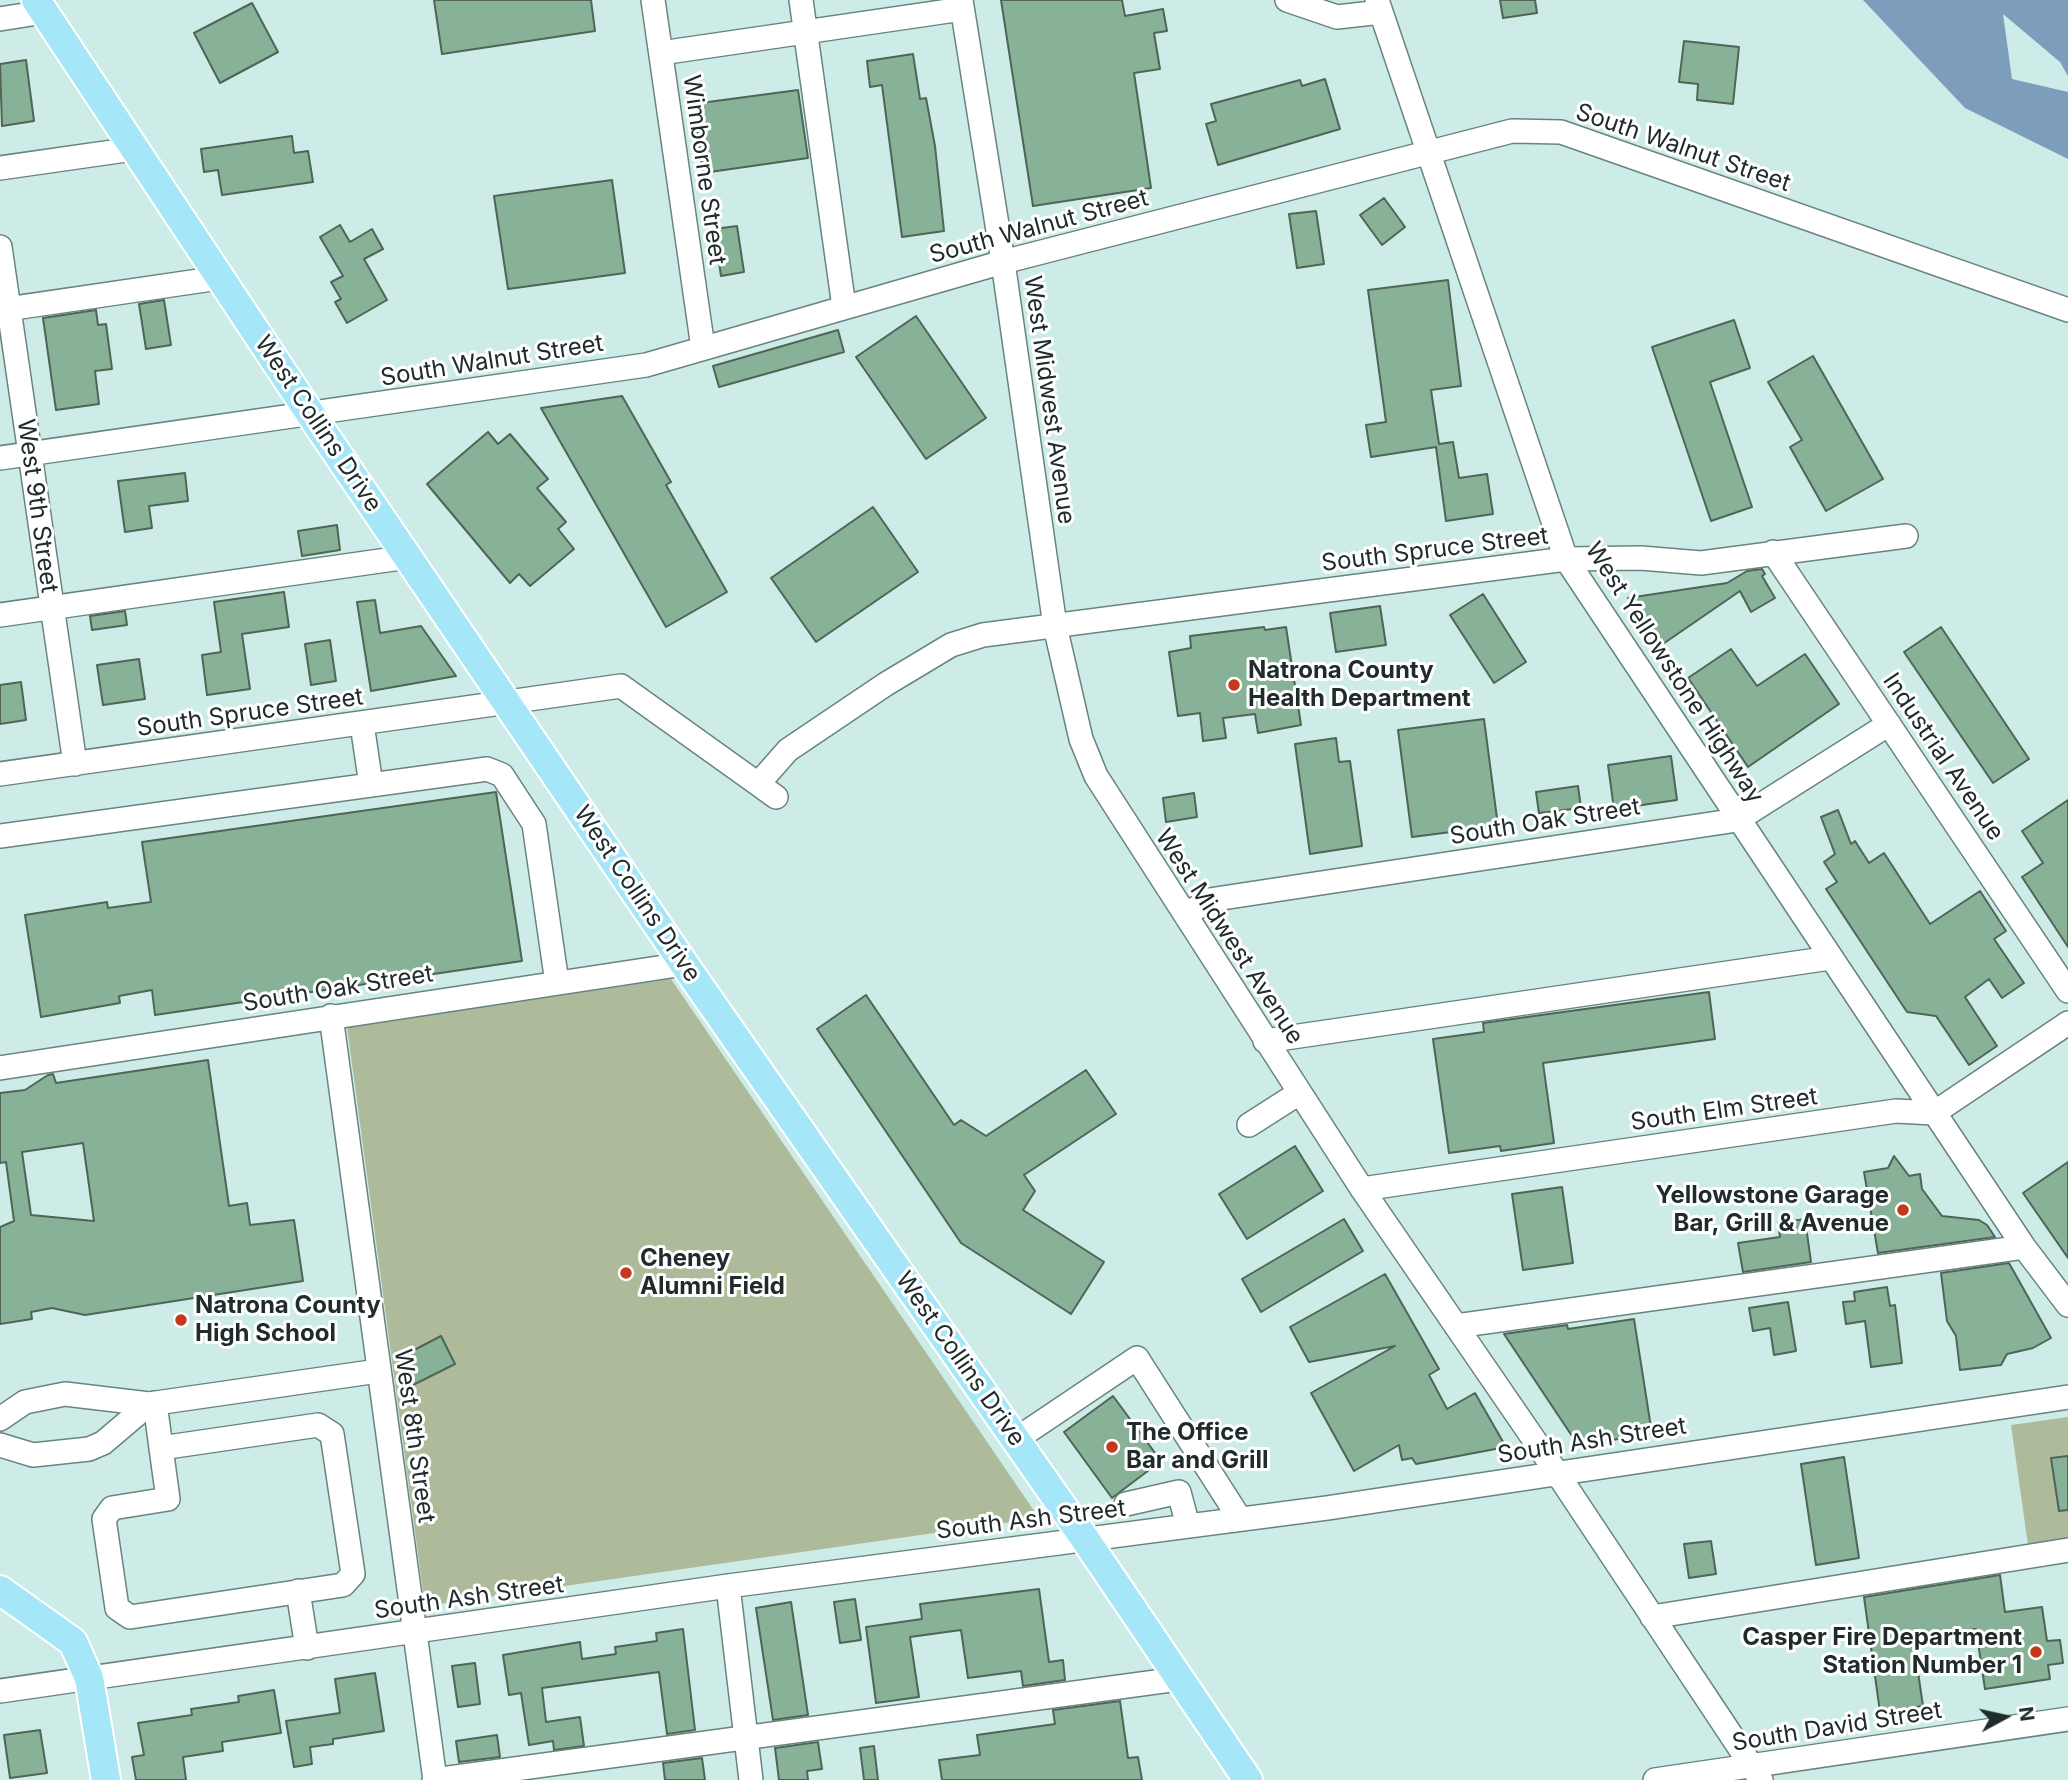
<!DOCTYPE html>
<html>
<head>
<meta charset="utf-8">
<style>
	body { margin:0 }
	#map { position:relative; width:2068px; height:1780px; overflow:hidden; background:#cdece8; font-family:Inter,sans-serif }
	canvas { display:block }
	.north { position:absolute; left:1970px; top:1682px; width:70px; height:70px; -webkit-text-stroke:5px #fff; paint-order:stroke; rotate:82deg; font-size:19px; font-weight:700; line-height:28px; text-align:center; color:#202c2b }
	.north::after { content:''; display:block; margin:auto; width:24px; height:32px; background:#202c2b; clip-path:polygon(50% 0,100% 100%,50% 72%,0 100%) }
</style>
</head>
<body>
<div id="map">
<canvas width="2068" height="1780"></canvas>
<div class="north">N</div>
</div>
<script>
const ctx = document.querySelector('canvas').getContext('2d');
ctx.lineJoin = 'round';
function fillPath(path, color) {
  ctx.fillStyle = color;
  ctx.fill(path, 'evenodd');
}
function toPath(rows) {
  const path = new Path2D();
  for (const r of rows) {
    path.moveTo(r[0], r[1]);
    for (let i = 2; i < r.length; i += 2) path.lineTo(r[i], r[i + 1]);
  }
  return path;
}
function trace(path, color, width, dash) {
  ctx.strokeStyle = color;
  ctx.lineWidth = width;
  ctx.lineCap = dash ? 'butt' : 'round';
  ctx.setLineDash(dash || []);
  ctx.stroke(path);
}
function label(font, color, halo, rows, align = 'center') {
  ctx.font = font + ' Inter,sans-serif';
  ctx.lineWidth = 6;
  ctx.setLineDash([]);
  ctx.textBaseline = 'middle';
  ctx.strokeStyle = halo;
  ctx.fillStyle = color;
  for (const [text, x, y, turn = 0] of rows) {
    ctx.save();
    ctx.translate(x, y);
    ctx.rotate((+turn || 0) * Math.PI / 180);
    ctx.textAlign = isNaN(turn) ? turn : align;
    if (halo) ctx.strokeText(text, 0, 0);
    ctx.fillText(text, 0, 0);
    ctx.restore();
  }
}
const green = toPath([
	[671,979,1039,1518,425,1606,347,1027],
	[2068,1417,2068,1540,2028,1545,2011,1425]
]);
const water = toPath([
	[1863,0,2068,0,2068,76,2060,62,2003,14,2012,79,2068,92,2068,159,1965,108]
]);
const building = toPath([
	[434,0,591,0,595,31,442,54,434,0],
	[1001,0,1122,0,1125,16,1163,9,1167,31,1154,33,1160,69,1134,73,1151,188,1033,206,1001,0],
	[1500,0,1535,0,1537,13,1503,18,1500,0],
	[252,3,278,52,220,83,194,33,252,3],
	[1684,41,1739,47,1733,104,1697,100,1698,84,1679,82,1684,41],
	[913,54,920,99,926,98,935,146,944,231,902,237,882,85,870,87,867,61,913,54],
	[26,60,34,121,2,126,0,64,26,60],
	[1325,79,1340,129,1218,165,1206,124,1216,121,1211,104,1300,80,1302,86,1325,79],
	[798,90,808,158,703,173,693,104,798,90],
	[292,136,294,153,308,151,313,182,222,195,218,170,204,172,201,149,292,136],
	[612,180,625,273,508,289,494,196,612,180],
	[1384,198,1405,227,1382,245,1360,215,1384,198],
	[1316,211,1324,264,1297,268,1289,214,1316,211],
	[340,225,350,242,372,229,383,249,364,259,387,300,347,323,335,302,341,299,331,282,343,276,320,237,340,225],
	[737,226,744,272,721,276,714,229,737,226],
	[1448,280,1461,386,1431,390,1439,444,1453,442,1459,478,1487,474,1493,514,1446,521,1436,447,1371,457,1366,425,1386,422,1368,290,1448,280],
	[164,300,171,345,146,349,139,304,164,300],
	[96,310,98,325,106,324,112,369,95,371,99,404,56,410,43,318,96,310],
	[916,316,986,418,926,459,856,357,916,316],
	[1734,320,1750,368,1710,382,1752,507,1711,521,1652,347,1734,320],
	[838,330,844,352,719,387,713,366,838,330],
	[1813,356,1883,479,1826,511,1790,447,1802,440,1768,382,1813,356],
	[622,396,671,482,666,485,727,592,666,627,541,408,622,396],
	[488,432,498,444,510,434,548,479,537,488,566,522,558,529,574,549,530,586,519,574,510,583,427,484,488,432],
	[185,473,188,501,149,506,152,528,125,532,118,481,185,473],
	[873,507,918,572,816,642,771,578,873,507],
	[337,525,340,550,302,556,298,531,337,525],
	[1762,569,1765,574,1762,576,1775,598,1751,612,1740,591,1660,646,1628,598,1727,583,1747,571,1762,569],
	[284,592,289,627,242,634,250,689,207,695,202,655,221,652,214,602,284,592],
	[1483,594,1526,662,1494,683,1450,615,1483,594],
	[375,600,380,633,421,626,456,676,371,691,357,602,375,600],
	[1380,606,1386,645,1336,652,1330,613,1380,606],
	[125,611,127,625,92,630,90,616,125,611],
	[1264,627,1265,630,1286,627,1301,725,1258,733,1255,714,1223,718,1226,738,1203,741,1200,713,1178,716,1169,652,1191,648,1190,636,1264,627],
	[1941,627,2029,759,1993,783,1904,652,1941,627],
	[330,640,336,681,311,685,305,644,330,640],
	[1731,649,1757,686,1805,654,1839,704,1748,767,1688,678,1731,649],
	[139,659,145,699,103,705,97,665,139,659],
	[21,682,26,720,0,724,0,685,21,682],
	[1484,719,1498,826,1412,837,1398,730,1484,719],
	[1336,738,1339,762,1350,761,1362,846,1310,854,1295,744,1336,738],
	[1671,756,1677,800,1614,809,1608,765,1671,756],
	[1578,786,1581,808,1539,813,1536,792,1578,786],
	[496,792,522,961,155,1015,152,990,119,996,120,1003,41,1017,25,915,107,902,108,908,151,902,142,842,496,792],
	[1194,793,1197,817,1166,822,1163,798,1194,793],
	[2068,800,2068,947,2022,877,2043,863,2022,831,2068,800],
	[1838,810,1851,844,1855,841,1869,863,1884,853,1930,924,1980,891,2006,931,1994,939,2024,983,2002,998,1989,979,1965,997,1997,1046,1969,1065,1936,1016,1907,1012,1826,889,1837,882,1824,862,1835,854,1821,817,1838,810],
	[1709,992,1715,1039,1543,1063,1554,1143,1501,1151,1500,1146,1449,1153,1433,1039,1484,1032,1483,1023,1709,992],
	[866,995,954,1125,961,1120,986,1136,1086,1070,1116,1114,1024,1175,1035,1191,1023,1210,1104,1262,1071,1314,961,1243,817,1029,866,995],
	[208,1060,229,1206,247,1203,250,1225,294,1220,303,1281,85,1315,52,1308,31,1312,32,1319,0,1324,0,1227,14,1221,6,1162,0,1163,0,1093,25,1090,48,1075,53,1074,56,1083,208,1060],
	[83,1143,94,1221,31,1215,22,1152,83,1143],
	[1295,1146,1323,1191,1247,1239,1219,1194,1295,1146],
	[1894,1156,1909,1176,1920,1174,1922,1189,1942,1216,1979,1220,1987,1225,1995,1237,1878,1253,1864,1172,1888,1168,1894,1156],
	[2068,1162,2068,1258,2023,1193,2068,1162],
	[1562,1187,1573,1263,1523,1270,1512,1194,1562,1187],
	[1344,1219,1363,1251,1261,1312,1242,1279,1344,1219],
	[1805,1219,1811,1262,1743,1272,1738,1243,1780,1237,1778,1223,1805,1219],
	[2009,1263,2051,1338,2033,1348,2007,1354,2001,1365,1960,1370,1956,1336,1947,1321,1941,1273,2009,1263],
	[1385,1274,1439,1369,1429,1375,1447,1409,1475,1393,1506,1447,1416,1464,1412,1458,1402,1460,1399,1445,1354,1471,1311,1393,1395,1346,1309,1362,1290,1327,1385,1274],
	[1887,1287,1890,1306,1895,1305,1902,1363,1871,1367,1865,1321,1846,1324,1843,1302,1855,1301,1854,1292,1887,1287],
	[1788,1302,1796,1351,1774,1355,1770,1328,1753,1331,1749,1308,1788,1302],
	[1634,1319,1652,1434,1578,1445,1504,1334,1567,1325,1568,1329,1634,1319],
	[441,1336,455,1364,411,1386,397,1359,441,1336],
	[1113,1396,1161,1461,1112,1498,1064,1432,1113,1396],
	[2068,1456,2068,1510,2059,1511,2051,1458,2068,1456],
	[1844,1457,1859,1558,1816,1565,1801,1464,1844,1457],
	[1711,1541,1716,1574,1689,1578,1684,1544,1711,1541],
	[2000,1575,2005,1612,2042,1607,2047,1641,2060,1640,2063,1663,2048,1665,2050,1679,1985,1689,1976,1629,1913,1638,1923,1706,1880,1712,1864,1597,2000,1575],
	[1039,1589,1049,1662,1063,1660,1065,1680,1023,1686,1021,1671,968,1678,961,1630,910,1637,919,1697,876,1703,866,1627,922,1619,920,1604,1039,1589],
	[855,1599,861,1640,840,1643,834,1602,855,1599],
	[791,1602,808,1715,773,1720,756,1608,791,1602],
	[683,1629,695,1730,667,1734,659,1672,542,1688,546,1722,580,1717,584,1746,554,1750,553,1741,529,1745,521,1693,509,1695,503,1655,580,1642,582,1659,616,1654,615,1647,657,1641,656,1633,683,1629],
	[475,1663,480,1704,458,1707,452,1666,475,1663],
	[375,1673,384,1731,333,1739,333,1744,310,1747,312,1764,294,1767,286,1721,340,1713,335,1679,375,1673],
	[274,1690,281,1733,222,1742,223,1751,183,1757,186,1780,136,1780,132,1757,144,1755,138,1723,192,1715,191,1709,239,1702,238,1696,274,1690],
	[1120,1701,1128,1758,1138,1757,1142,1780,942,1780,939,1760,980,1755,977,1735,1055,1724,1053,1710,1120,1701],
	[40,1730,47,1773,10,1778,4,1735,40,1730],
	[497,1735,500,1757,459,1762,456,1741,497,1735],
	[818,1742,822,1769,807,1771,808,1780,779,1780,775,1748,818,1742],
	[874,1746,878,1780,864,1780,860,1748,874,1746],
	[702,1758,705,1780,665,1780,663,1763,702,1758]
]);
const minor = toPath([
	[653,0,703,348],
	[801,0,844,307],
	[961,0,1003,262,1055,626,1081,739,1096,776,1362,1189,1557,1473,1761,1780],
	[1287,0,1337,17,1381,12],
	[1377,0,1566,559,2024,1247,2068,1305],
	[0,19,44,12],
	[661,53,962,9],
	[0,168,133,149],
	[0,247,75,764],
	[0,310,219,278],
	[0,458,646,365,1003,262,1512,131,1561,132,2068,310],
	[1773,552,2068,991],
	[0,615,408,557],
	[362,724,371,785],
	[0,774,621,686,758,784,788,750,886,684,951,645,983,635,1566,559,1641,558,1701,563,1906,536],
	[758,784,776,797],
	[0,836,487,769,502,775,534,824,557,983],
	[1187,914,1209,900,1737,820,1889,724],
	[331,1016,435,1780],
	[1265,1041,1830,958],
	[0,1068,684,964],
	[1249,1125,1299,1093],
	[1362,1189,1896,1111,1934,1113,2068,1023],
	[1456,1326,2024,1247],
	[155,1403,161,1448,168,1499,112,1508,104,1519,117,1608,130,1617,343,1585,353,1574,332,1434,318,1425,161,1448],
	[0,1419,25,1402,65,1394,149,1404,378,1371],
	[1015,1440,1137,1358,1240,1519],
	[0,1445,33,1455,89,1449,103,1443,149,1404],
	[1126,1504,1179,1492,1188,1526],
	[728,1586,751,1780],
	[298,1591,307,1648],
	[1652,1617,2068,1550],
	[0,1691,728,1586,1327,1508,2068,1397],
	[434,1780,1178,1679],
	[1655,1780,2068,1719]
]);
const major = toPath([
	[36,0,311,415,684,964,1085,1539,1248,1780],
	[0,1590,73,1642,89,1678,106,1780]
]);
const markers = [
	[1234,685,7,"#c33919"],
	[1903,1210,7,"#c33919"],
	[626,1273,7,"#c33919"],
	[181,1320,7,"#c33919"],
	[1112,1447,7,"#c33919"],
	[2036,1652,7,"#c33919"]
];
const streetNames = [
	["South Walnut Street",1683,148,19],
	["Wimborne Street",704,170,82],
	["South Walnut Street",1039,227,-15],
	["South Walnut Street",492,361,-9],
	["West Midwest Avenue",1049,400,82],
	["West Collins Drive",318,424,56],
	["West 9th Street",37,506,82],
	["South Spruce Street",1435,550,-7],
	["West Yellowstone Highway",1674,673,57],
	["South Spruce Street",250,713,-8],
	["Industrial Avenue",1943,757,56],
	["South Oak Street",1545,822,-9],
	["West Collins Drive",637,894,56],
	["West Midwest Avenue",1229,937,57],
	["South Oak Street",338,989,-9],
	["South Elm Street",1724,1110,-8],
	["West Collins Drive",960,1359,55],
	["West 8th Street",414,1436,82],
	["South Ash Street",1592,1441,-9],
	["South Ash Street",1031,1520,-7],
	["South Ash Street",469,1598,-8],
	["South David Street",1837,1727,-9]
];
const poiNames = [
	["Natrona County",1248,671],
	["Health Department",1248,699],
	["Yellowstone Garage",1889,1196,"right"],
	["Bar, Grill & Avenue",1889,1224,"right"],
	["Cheney",640,1259],
	["Alumni Field",640,1287],
	["Natrona County",195,1306],
	["High School",195,1334],
	["The Office",1126,1433],
	["Bar and Grill",1126,1461],
	["Casper Fire Department",2022,1638,"right"],
	["Station Number 1",2022,1666,"right"]
];
fillPath(green, '#aebb9b');
fillPath(water, '#7d9dbd');
fillPath(building, '#88b297');
trace(building, '#506457', 2);
trace(minor, '#688481', 26);
trace(major, '#fff', 32);
trace(minor, '#fff', 23);
trace(major, '#a5e6f8', 28);
for (const [x, y, r, color] of markers) {
  const dot = new Path2D();
  dot.arc(x, y, r, 0, 2 * Math.PI);
  ctx.fillStyle = color;
  ctx.fill(dot);
  trace(dot, '#fff', 2.5);
}
label('24px', '#202c2b', '#fff', streetNames);
label('bold 24px', '#202c2b', '#fff', poiNames, 'left');
</script>
</body>
</html>
